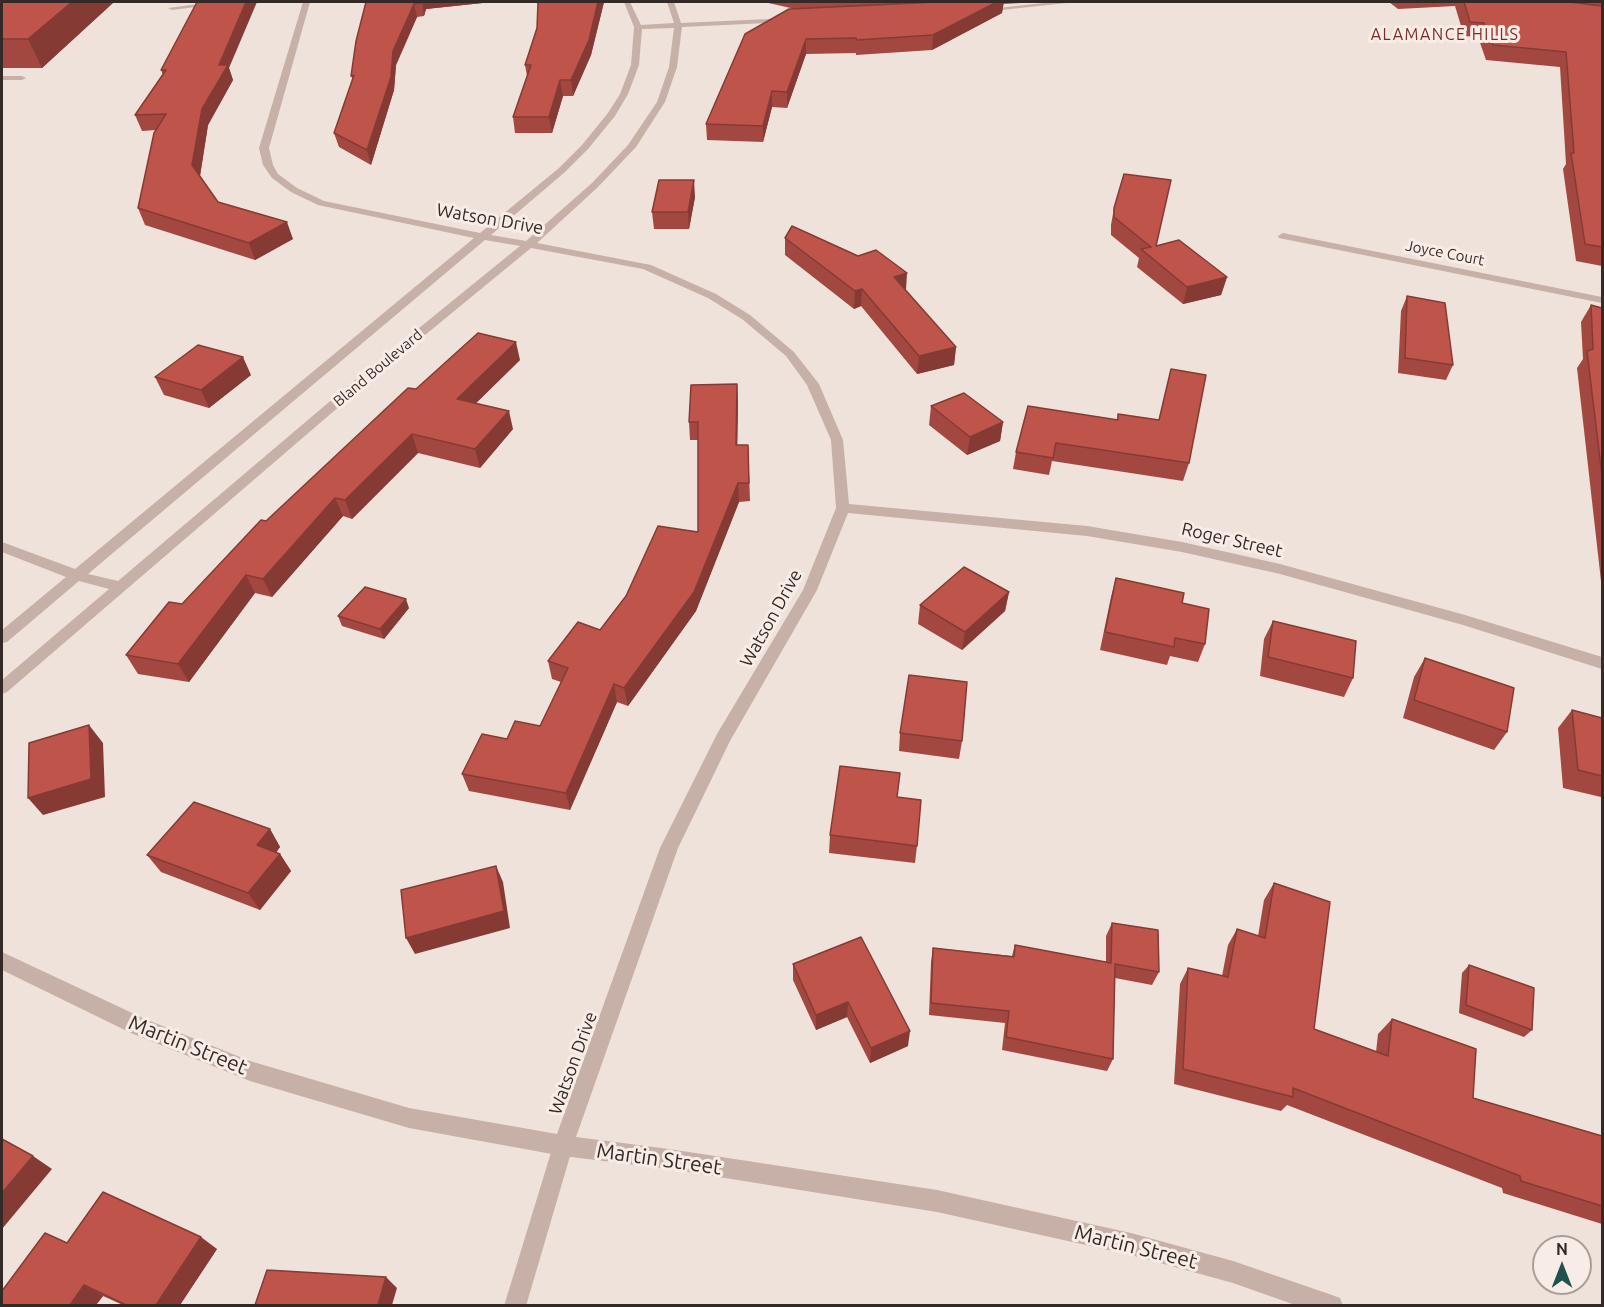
<!DOCTYPE html>
<html>
<head>
<meta charset="utf-8">
<style>
	body { margin:0 }
	#map { position:relative; width:1604px; height:1307px; overflow:hidden; background:#efe2da; font-family:Ubuntu,sans-serif }
	canvas { display:block }
	.frame { position:absolute; inset:0; border:3px solid #332927; pointer-events:none }
	.north { position:absolute; left:1532px; top:1235px; width:60px; height:60px; box-sizing:border-box; background:#f8ede6; border:2px solid #a99f9a; border-radius:50%; rotate:0deg; font-size:16px; font-weight:700; line-height:24px; text-align:center; color:#332927 }
	.north::after { content:''; display:block; margin:auto; width:21px; height:27px; background:#1f524e; clip-path:polygon(50% 0,100% 100%,50% 72%,0 100%) }
</style>
</head>
<body>
<div id="map">
<canvas width="1604" height="1307"></canvas>
<div class="frame"></div>
<div class="north">N</div>
</div>
<script>
const ctx = document.querySelector('canvas').getContext('2d');
ctx.lineJoin = 'round';
function toPath(rows) {
  const path = new Path2D();
  for (const r of rows) {
    path.moveTo(r[0], r[1]);
    for (let i = 2; i < r.length; i += 2) path.lineTo(r[i], r[i + 1]);
  }
  return path;
}
function fillPath(path, color) {
  ctx.fillStyle = color;
  ctx.fill(path, 'evenodd');
}
function trace(path, color, width, dash) {
  ctx.strokeStyle = color;
  ctx.lineWidth = width;
  ctx.lineCap = dash ? 'butt' : 'round';
  ctx.setLineDash(dash || []);
  ctx.stroke(path);
}
function label(font, color, halo, rows, align = 'center') {
  ctx.font = font + ' Ubuntu,sans-serif';
  ctx.lineWidth = 6;
  ctx.setLineDash([]);
  ctx.textBaseline = 'middle';
  ctx.strokeStyle = halo;
  ctx.fillStyle = color;
  for (const [text, x, y, turn = 0] of rows) {
    ctx.save();
    ctx.translate(x, y);
    ctx.rotate((+turn || 0) * Math.PI / 180);
    ctx.textAlign = isNaN(turn) ? turn : align;
    if (halo) ctx.strokeText(text, 0, 0);
    ctx.fillText(text, 0, 0);
    ctx.restore();
  }
}
const service = toPath([
	[2,76,22,76,26,78,22,80,2,80,2,76],
	[563,1136,570,1139,573,1146,526,1306,504,1306,553,1146,556,1139,563,1136]
]);
const minor = toPath([
	[214,2,234,2,172,10,168,8,214,2],
	[303,2,310,2,269,148,273,165,278,174,297,188,324,201,480,233,559,168,582,145,608,113,620,94,631,65,634,27,624,2,630,2,641,25,674,23,667,2,674,2,681,23,791,18,791,22,788,22,682,27,677,67,665,102,636,147,598,187,537,243,651,265,716,294,750,315,794,352,819,384,843,440,849,504,1087,526,1182,542,1280,564,1465,615,1602,657,1602,669,1463,625,1280,574,1182,552,1087,536,848,513,817,590,730,741,678,848,576,1137,669,1149,937,1190,1131,1233,1233,1261,1332,1295,1340,1298,1343,1306,1298,1306,1233,1283,1131,1255,937,1212,669,1169,563,1156,409,1128,250,1081,131,1033,2,970,2,952,145,1019,250,1061,409,1108,557,1134,660,848,717,734,803,590,836,508,831,440,807,385,786,356,742,319,708,298,643,269,531,248,363,386,7,692,2,694,2,680,109,589,79,581,7,642,2,643,2,630,66,577,2,552,2,542,75,569,474,238,318,205,291,192,272,178,263,165,259,148,303,2],
	[674,28,669,67,657,102,628,145,592,183,526,241,491,235,565,172,588,149,615,116,628,94,639,65,642,29,674,28],
	[485,240,520,246,355,380,118,581,88,574,485,240],
	[1053,2,1076,2,983,12,979,10,1053,2],
	[1283,233,1602,297,1602,303,1279,238,1278,236,1283,233]
]);
const wall = toPath([
	[2,2,114,2,42,68,2,68],
	[366,2,492,2,426,9,424,16,417,17,396,65,394,90,371,165,339,147,334,133,353,80,351,76],
	[538,2,604,2,591,55,573,96,563,96,552,133,515,133,513,117,527,76,525,65,537,28],
	[764,2,1023,2,1021,3,1003,4,1002,13,932,50,856,55,856,53,806,54,787,108,772,107,763,142,707,140,706,124,795,9],
	[1389,2,1602,2,1602,266,1576,261,1563,169,1566,164,1560,67,1486,60,1478,37,1464,36,1455,6,1398,9],
	[229,68,233,80,208,125,200,176,218,202,293,239,255,260,145,225,138,208,156,130,142,131,135,115,163,75,161,70],
	[695,197,689,229,654,229,652,212],
	[1114,208,1156,246,1227,277,1221,295,1183,304,1137,267,1139,258,1111,235,1111,225],
	[785,238,956,347,954,365,917,374,861,306,854,309,785,255],
	[1407,296,1453,365,1446,380,1398,373,1401,311],
	[1591,305,1602,308,1602,590,1577,368,1583,359,1581,322],
	[520,360,476,403,513,429,480,468,418,453,352,519,343,516,272,597,255,593,189,682,138,674,126,655,182,604,266,521,416,389],
	[1171,369,1189,463,1183,481,1052,461,1049,475,1013,469,1016,452,1117,420,1118,414,1159,420],
	[251,375,209,408,164,395,155,377],
	[737,384,738,403,737,445,748,445,750,501,739,502,696,611,628,706,617,702,570,810,469,791,462,774,507,739,540,726,561,682,552,679,548,661,600,630,698,532,698,440,690,440,689,422],
	[931,406,1003,422,1000,441,967,455,929,425],
	[1116,578,1182,603,1205,644,1198,662,1170,656,1167,665,1100,650,1111,597],
	[1009,592,1005,611,962,650,918,624,920,605],
	[409,608,384,639,342,626,338,616],
	[1273,621,1353,678,1344,697,1260,676,1264,639],
	[1425,658,1507,732,1494,750,1403,718,1414,677],
	[1572,710,1602,718,1602,796,1601,797,1563,788,1558,728],
	[900,733,962,741,959,759,899,751],
	[898,797,917,846,915,863,829,853,830,835],
	[270,829,280,847,276,853,280,854,291,871,260,910,161,872,147,855],
	[1274,883,1314,1029,1376,1052,1378,1034,1392,1019,1473,1098,1602,1136,1602,1224,1503,1193,1502,1188,1287,1105,1281,1111,1174,1084,1180,984,1188,968,1222,976,1228,945,1237,929,1258,936,1264,900],
	[1112,923,1159,972,1152,985,1115,978,1113,1059,1107,1071,1002,1050,1005,1023,929,1015,931,962,933,948,1012,956,1015,945,1106,962,1106,936],
	[861,937,908,1046,870,1063,847,1017,816,1030,793,980,793,964],
	[1469,965,1532,1030,1524,1037,1459,1013,1462,973],
	[67,1243,217,1249,180,1305,123,1305,103,1296,96,1305]
]);
const shadedWall = toPath([
	[72,2,114,2,42,68,28,39],
	[246,2,257,2,229,68,233,80,208,125,199,182,192,165,202,109,219,65],
	[422,2,492,2,426,9,424,16],
	[598,2,604,2,591,55,573,96,571,80],
	[997,2,1004,2,1002,13,932,50,933,35],
	[414,4,417,17,396,65,394,90,371,165,367,150,393,51],
	[806,39,806,54,787,108,787,92],
	[560,80,563,96,552,133,549,117],
	[772,91,772,107,763,142,763,126],
	[694,180,695,197,689,229,688,212],
	[287,222,293,239,255,260,249,243],
	[907,273,906,290,894,277],
	[1227,277,1221,295,1183,304,1187,287],
	[862,289,861,306,854,309,855,291],
	[516,342,520,360,462,417,457,399],
	[956,347,954,365,917,374,919,356],
	[243,357,251,375,209,408,201,390],
	[737,384,738,403,737,464,736,445],
	[509,411,513,429,480,468,475,449],
	[1003,422,1000,441,967,455,970,437],
	[412,434,418,453,352,519,345,500],
	[738,483,739,502,696,611,628,706,624,688],
	[335,498,343,516,272,597,263,579],
	[246,575,255,593,189,682,178,664],
	[1009,592,1005,611,962,650,965,632],
	[406,599,409,608,384,639,380,629],
	[614,684,617,702,570,810,566,793],
	[89,725,103,743,105,797,43,815,28,798],
	[270,829,280,847,268,862,257,845],
	[280,854,291,871,260,910,248,893],
	[496,866,503,882,510,928,415,954,406,938],
	[848,1002,847,1017,816,1030,816,1015],
	[910,1031,908,1046,870,1063,871,1048],
	[33,1156,52,1169,2,1229,2,1193],
	[201,1237,217,1249,180,1305,156,1305],
	[386,1277,397,1288,392,1305,378,1305],
	[84,1285,103,1296,96,1305,70,1305]
]);
const building = toPath([
	[2,2,72,2,28,39,2,39,2,2],
	[197,2,246,2,219,65,228,65,202,109,192,165,218,202,287,222,249,243,138,208,154,133,166,114,135,115,166,70,161,70,197,2],
	[366,2,422,2,421,3,414,4,393,51,391,77,367,150,334,133,354,75,351,76,356,41,366,2],
	[538,2,598,2,589,40,571,80,560,80,549,117,513,117,531,65,525,65,537,28,538,2],
	[936,2,997,2,933,35,857,40,856,38,806,39,787,92,772,91,763,126,706,124,745,34,789,9,936,2],
	[1464,2,1569,2,1602,6,1602,247,1585,244,1571,153,1574,153,1566,52,1493,45,1484,23,1470,22,1464,2],
	[1124,174,1171,180,1156,246,1179,240,1227,277,1187,287,1141,249,1151,247,1114,217,1114,208,1124,174],
	[659,180,694,180,688,212,652,212,659,180],
	[792,226,858,256,876,250,907,273,894,277,956,347,919,356,862,289,855,291,785,238,792,226],
	[1407,296,1445,303,1453,365,1405,358,1407,296],
	[1591,305,1602,308,1602,476,1587,351,1593,349,1591,305],
	[478,333,516,342,457,399,509,411,475,449,412,434,345,500,335,498,263,579,246,575,178,664,126,655,169,602,182,604,261,520,266,521,408,388,416,389,478,333],
	[198,345,243,357,201,390,155,377,198,345],
	[1171,369,1206,375,1189,463,1056,443,1053,458,1016,452,1028,406,1118,420,1118,414,1159,420,1171,369],
	[737,384,736,445,748,445,749,483,738,483,694,592,624,688,614,684,566,793,462,774,482,734,507,739,515,721,540,726,568,668,548,661,578,622,600,630,626,596,658,526,698,532,698,422,689,422,691,385,737,384],
	[964,393,1003,422,970,437,931,406,964,393],
	[964,567,1009,592,965,632,920,605,964,567],
	[1116,578,1184,593,1182,603,1209,609,1205,644,1175,638,1174,647,1105,632,1116,578],
	[365,587,406,599,380,629,338,616,365,587],
	[1273,621,1356,641,1353,678,1268,657,1273,621],
	[1425,658,1514,688,1507,732,1414,700,1425,658],
	[909,675,967,682,962,741,900,733,909,675],
	[1572,710,1602,718,1602,776,1578,770,1572,710],
	[89,725,91,779,28,798,29,743,89,725],
	[840,766,900,773,897,797,921,800,917,846,830,835,840,766],
	[194,802,270,829,257,845,280,854,248,893,147,855,194,802],
	[496,866,504,911,406,938,401,890,496,866],
	[1274,883,1330,902,1314,1029,1388,1056,1392,1019,1476,1049,1473,1098,1602,1136,1602,1206,1521,1181,1520,1176,1293,1088,1293,1097,1183,1069,1188,968,1228,977,1237,929,1265,938,1274,883],
	[1112,923,1158,930,1159,972,1115,964,1113,1059,1006,1037,1009,1011,931,1003,933,948,1014,957,1015,945,1111,963,1112,923],
	[861,937,910,1031,871,1048,848,1002,816,1015,793,964,861,937],
	[1469,965,1534,988,1532,1030,1466,1005,1469,965],
	[2,1139,33,1156,2,1193,2,1139],
	[103,1192,201,1237,156,1305,126,1305,84,1285,70,1305,2,1305,2,1291,45,1233,67,1243,103,1192],
	[267,1270,386,1277,378,1305,255,1305,267,1270]
]);
const farStreetnames = [
	["Joyce Court",1445,253,11],
	["Bland Boulevard",378,368,-40]
];
const farNeighbourhoodnames = [
	["ALAMANCE HILLS",1445,35]
];
const streetNames = [
	["Watson Drive",490,219,10],
	["Roger Street",1232,540,13],
	["Watson Drive",771,618,-61],
	["Watson Drive",573,1063,-70]
];
const nearStreetnames = [
	["Martin Street",188,1045,22],
	["Martin Street",659,1159,8],
	["Martin Street",1136,1247,14]
];
fillPath(service, '#c7b0a7');
fillPath(minor, '#c7b0a7');
fillPath(wall, '#a34840');
fillPath(shadedWall, '#853b34');
fillPath(building, '#be544a');
trace(building, '#853b34', 1.5);
label('15px', '#332927', '#f8ede6', farStreetnames);
ctx.letterSpacing = '1.5px';
label('16px', '#7d2d25', '#f8ede6', farNeighbourhoodnames);
ctx.letterSpacing = '0px';
label('18px', '#332927', '#f8ede6', streetNames);
label('21px', '#332927', '#f8ede6', nearStreetnames);
</script>
</body>
</html>
